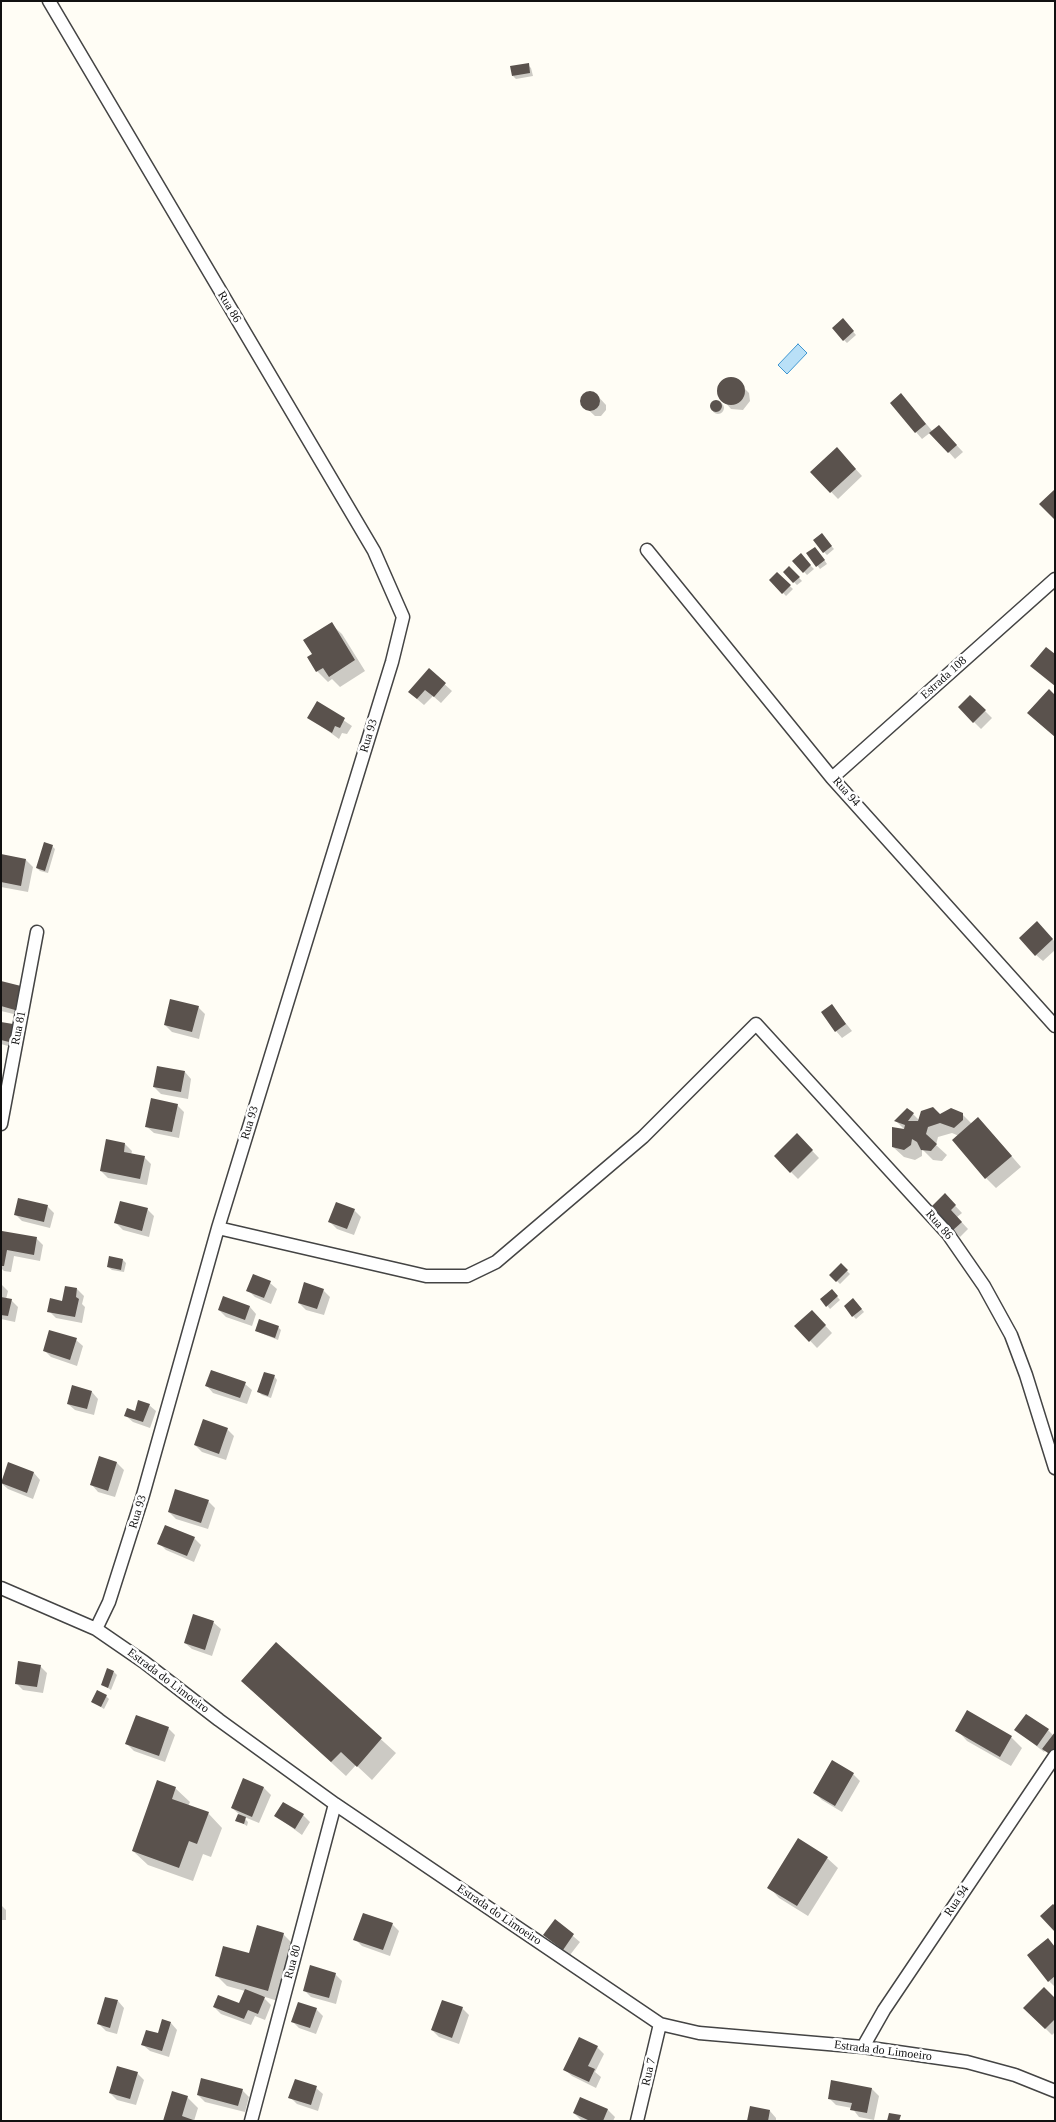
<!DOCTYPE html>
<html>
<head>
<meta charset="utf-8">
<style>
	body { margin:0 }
	#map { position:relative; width:1056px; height:2122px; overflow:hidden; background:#fffdf5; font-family:Georgia,serif }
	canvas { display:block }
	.frame { position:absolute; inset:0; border:2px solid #111; pointer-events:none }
</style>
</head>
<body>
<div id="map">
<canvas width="1056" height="2122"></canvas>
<div class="frame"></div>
</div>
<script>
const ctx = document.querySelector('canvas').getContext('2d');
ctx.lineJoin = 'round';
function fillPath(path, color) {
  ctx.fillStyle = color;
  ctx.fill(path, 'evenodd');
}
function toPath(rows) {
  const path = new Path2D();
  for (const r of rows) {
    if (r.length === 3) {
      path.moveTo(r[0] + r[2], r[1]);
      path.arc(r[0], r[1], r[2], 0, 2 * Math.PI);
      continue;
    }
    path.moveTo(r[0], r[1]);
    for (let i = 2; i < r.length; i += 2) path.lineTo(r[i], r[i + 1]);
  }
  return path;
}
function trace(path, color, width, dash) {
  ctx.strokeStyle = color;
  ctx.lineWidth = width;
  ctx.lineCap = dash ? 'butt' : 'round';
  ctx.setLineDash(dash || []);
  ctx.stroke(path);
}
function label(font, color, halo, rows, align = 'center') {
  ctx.font = font + ' Georgia,serif';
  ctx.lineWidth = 5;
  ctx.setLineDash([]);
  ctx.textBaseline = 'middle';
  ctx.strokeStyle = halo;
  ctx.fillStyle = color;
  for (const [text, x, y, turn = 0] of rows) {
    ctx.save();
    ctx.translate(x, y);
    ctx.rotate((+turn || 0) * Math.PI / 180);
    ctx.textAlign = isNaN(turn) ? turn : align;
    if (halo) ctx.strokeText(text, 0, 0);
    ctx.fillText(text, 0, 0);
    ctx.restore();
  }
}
const water = toPath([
	[798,344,807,353,787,374,778,365,798,344]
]);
const shadow = toPath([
	[528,65,531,68,533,76,516,79,513,76],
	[843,320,856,335,847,343,844,340],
	[728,379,736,380,749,393,750,401,743,410,731,409,719,395,719,387],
	[587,393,595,393,606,405,606,410,601,416,595,416,583,405,583,397],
	[718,408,6],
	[908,402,933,432,945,433,963,452,955,459,931,432,922,439,916,432],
	[837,449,862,476,838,499,812,472],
	[824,538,834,549,827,555,824,552],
	[818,551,827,564,820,569,808,553],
	[800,555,814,569,807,575,794,561],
	[789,567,802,581,797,585,784,572],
	[777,574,793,589,786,596,771,580],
	[331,624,342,634,365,671,340,687,332,679,328,682,317,671,309,657,313,654],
	[429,670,452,691,441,703,433,696,424,705,417,699],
	[970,696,992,718,981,729,959,707],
	[318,703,352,726,347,734,342,733,339,739,309,717],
	[52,846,55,849,48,873,40,871,37,868],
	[1,855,26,860,33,867,28,892,1,887],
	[1037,923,1055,942,1055,950,1043,961,1036,955],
	[1,982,20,987,22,1016,1,1011],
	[832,1006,852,1031,842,1038,836,1031],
	[198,1007,205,1014,199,1039,172,1032,165,1025],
	[1,1023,12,1026,19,1032,15,1048,1,1044],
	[185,1072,191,1079,188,1099,161,1094,154,1087],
	[177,1105,184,1112,179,1138,154,1133,147,1127],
	[913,1114,920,1121,940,1116,962,1114,972,1124,988,1129,1021,1167,996,1188,986,1178,959,1136,952,1133,938,1137,936,1145,947,1155,942,1161,933,1160,922,1149,922,1156,915,1160,904,1157,893,1147,905,1130,896,1121],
	[797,1135,819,1158,798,1179,775,1156],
	[125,1144,132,1151,131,1155,144,1157,151,1164,147,1185,108,1178,101,1171],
	[945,1195,962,1213,957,1217,968,1229,960,1237,932,1207],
	[47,1206,54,1213,50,1228,22,1221,15,1214],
	[147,1209,154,1216,149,1237,123,1230,116,1223],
	[354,1210,361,1217,354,1235,337,1229,330,1222],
	[3,1232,36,1238,43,1245,40,1261,14,1256,11,1272,4,1271,1,1268],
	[123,1260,126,1263,124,1272,112,1270,108,1267],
	[841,1265,850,1274,840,1284,831,1275],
	[270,1283,277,1289,271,1304,255,1297,248,1290],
	[1,1284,8,1291,6,1299,11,1300,18,1307,15,1322,1,1319],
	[77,1289,84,1296,82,1304,85,1307,82,1323,56,1318,49,1311],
	[323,1290,330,1297,324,1315,306,1310,299,1303],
	[832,1291,840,1300,830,1309,822,1299],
	[224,1297,250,1307,256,1314,252,1326,226,1317,219,1310],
	[856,1302,864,1312,856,1319,853,1316],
	[812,1311,832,1333,817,1348,796,1326],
	[278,1327,281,1330,278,1340,256,1331],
	[76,1340,83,1346,77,1366,51,1357,44,1350],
	[274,1376,277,1380,271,1398,262,1395,259,1392],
	[245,1384,252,1390,247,1404,213,1393,207,1386],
	[92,1392,98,1399,94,1415,75,1410,68,1404],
	[149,1405,156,1411,150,1428,133,1422,126,1416],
	[227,1429,234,1436,226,1460,202,1452,195,1445],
	[100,1458,117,1463,124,1470,115,1497,98,1492,92,1485],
	[34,1473,40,1480,33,1499,8,1489,1,1483],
	[208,1501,215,1508,208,1529,176,1519,169,1512],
	[194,1538,201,1545,194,1562,166,1550,159,1543],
	[194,1616,214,1623,221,1629,212,1656,192,1649,185,1643],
	[276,1644,396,1753,372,1780,356,1765,346,1776,242,1681],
	[40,1666,47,1673,43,1693,23,1690,16,1683],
	[114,1672,117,1675,111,1690,102,1684],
	[106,1696,109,1699,104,1709,93,1702],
	[967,1712,1011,1737,1022,1748,1011,1766,967,1741,957,1730],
	[168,1728,175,1735,165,1762,134,1751,127,1744],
	[1016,1730,1048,1730,1054,1736,1044,1752],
	[853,1774,860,1781,842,1812,822,1800,815,1793],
	[244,1780,264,1788,271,1795,259,1823,242,1816,248,1822,247,1826,237,1820,239,1814,232,1808],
	[175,1788,190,1802,188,1806,208,1813,222,1828,211,1857,203,1854,193,1881,148,1865,133,1851],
	[303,1815,310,1822,302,1835,276,1816],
	[827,1858,838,1868,808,1916,779,1898,769,1887],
	[1,1905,6,1910,6,1920,1,1920],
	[555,1921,580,1942,570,1955,545,1935],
	[392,1924,399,1931,390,1956,362,1946,355,1939],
	[283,1934,294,1945,278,2001,262,1996,271,2005,265,2020,255,2016,251,2025,221,2014,214,2007,240,2005,245,1991,227,1986,216,1975],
	[1055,1947,1055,1987,1049,1981],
	[335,1974,342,1981,336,2004,311,1997,304,1990],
	[1055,1999,1055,2032,1052,2035,1025,2008],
	[118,2001,124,2008,117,2034,106,2031,99,2024],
	[462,2008,469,2015,459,2044,439,2037,432,2030],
	[316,2009,323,2016,316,2034,299,2028,292,2021],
	[171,2023,177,2030,169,2057,150,2051,143,2045,159,2035],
	[597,2047,604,2054,595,2072,601,2077,596,2088,572,2076,565,2070],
	[137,2073,144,2080,136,2105,117,2100,110,2093],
	[316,2088,323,2094,318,2111,297,2104,290,2097],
	[872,2089,879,2096,874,2120,859,2117,852,2108,836,2105,829,2098],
	[242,2090,249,2097,245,2112,205,2102,198,2095],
	[187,2097,198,2108,194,2121,164,2121],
	[581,2098,608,2110,615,2117,613,2121,581,2120,574,2113],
	[770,2111,776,2118,776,2121,748,2121]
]);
const building = toPath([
	[529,63,530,73,512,76,510,66],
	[843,318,854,331,843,341,832,328],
	[731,391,14],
	[590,401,10],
	[901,393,926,424,915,433,890,403],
	[716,406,6],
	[939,425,957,445,948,453,929,433],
	[837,447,856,469,830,493,810,472],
	[1054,490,1055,492,1055,520,1039,504],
	[822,533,832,546,823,553,813,540],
	[815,547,825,560,816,567,806,553],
	[801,553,811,565,803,573,792,561],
	[789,566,800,577,793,583,783,572],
	[777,572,791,585,782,594,769,580],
	[332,622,355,660,329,677,323,668,316,672,307,657,312,654,303,640],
	[1046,647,1055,654,1055,686,1030,666],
	[429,668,446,683,434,697,425,690,417,699,408,692],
	[1049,689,1055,695,1055,737,1027,713],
	[970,695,986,710,973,723,958,707],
	[317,701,345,718,340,728,335,726,332,733,307,718],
	[44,842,53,845,45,871,36,868],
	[1,854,26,859,21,886,1,882],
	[1037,921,1053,939,1035,956,1019,938],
	[1,981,21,986,15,1010,1,1006],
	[170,999,199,1006,192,1032,164,1025],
	[832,1004,846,1024,835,1032,821,1012],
	[1,1022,13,1024,9,1042,1,1040],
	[157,1066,185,1071,181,1092,153,1087],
	[151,1098,178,1104,172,1132,145,1127],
	[933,1107,940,1114,951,1108,963,1113,963,1120,954,1128,940,1123,928,1127,926,1134,937,1144,931,1151,921,1150,917,1142,912,1139,911,1145,904,1150,892,1147,892,1127,904,1129,905,1125,894,1121,907,1108,914,1113,908,1121,918,1121,921,1111],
	[978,1117,1012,1156,985,1179,952,1140],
	[797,1133,813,1150,790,1173,774,1156],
	[106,1139,125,1143,124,1152,145,1156,140,1179,100,1171],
	[945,1193,956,1205,951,1210,962,1222,952,1231,931,1207],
	[18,1198,48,1205,44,1222,14,1215],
	[120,1201,148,1208,142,1231,114,1223],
	[336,1202,355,1209,347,1229,328,1222],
	[2,1231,37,1237,34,1255,7,1250,4,1266,1,1266],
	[109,1256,123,1259,121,1270,107,1267],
	[841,1263,848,1270,836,1282,829,1275],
	[253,1274,271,1281,264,1298,246,1291],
	[304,1282,324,1289,317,1309,298,1303],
	[65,1286,77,1288,76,1297,79,1299,75,1317,47,1312,50,1298,62,1301],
	[832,1289,838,1296,826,1307,820,1299],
	[223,1296,250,1306,245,1320,218,1310],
	[1,1297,12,1299,8,1316,1,1315],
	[853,1298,862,1309,852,1317,844,1306],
	[812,1310,826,1325,809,1342,794,1326],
	[259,1319,279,1326,275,1338,255,1331],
	[49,1330,77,1338,70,1360,43,1351],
	[211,1370,246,1382,240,1398,205,1386],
	[264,1372,275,1375,268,1396,257,1392],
	[72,1385,92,1391,87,1409,67,1404],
	[138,1400,150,1404,143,1422,124,1416,127,1408,135,1411],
	[203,1419,228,1428,219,1454,194,1445],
	[99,1456,117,1462,108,1491,90,1485],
	[8,1462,34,1472,27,1493,1,1483],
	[175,1489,209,1500,201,1523,168,1512],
	[165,1525,195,1537,187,1556,157,1544],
	[193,1614,214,1621,205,1650,184,1643],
	[276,1642,382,1738,357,1767,341,1752,331,1762,241,1681],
	[18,1661,41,1665,37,1687,15,1684],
	[107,1668,114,1671,108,1688,101,1685],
	[97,1690,107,1695,101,1707,91,1702],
	[967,1710,1012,1736,1000,1757,955,1731],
	[1026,1714,1049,1729,1037,1746,1014,1730],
	[136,1715,169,1727,159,1756,125,1744],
	[1055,1732,1055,1750,1051,1755,1042,1749],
	[832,1760,854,1773,835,1806,813,1793],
	[243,1778,264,1787,252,1817,231,1808],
	[157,1780,176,1787,172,1799,209,1812,197,1844,189,1841,179,1868,132,1851],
	[283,1802,304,1814,295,1829,274,1816],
	[238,1814,246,1817,244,1824,235,1821],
	[798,1838,828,1857,797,1906,767,1888],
	[1053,1904,1055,1906,1055,1932,1040,1916],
	[363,1913,393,1923,383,1950,353,1940],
	[555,1919,574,1934,563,1950,543,1935],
	[257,1925,284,1933,268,1991,215,1976,223,1946,249,1953],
	[1048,1938,1055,1947,1055,1976,1048,1982,1027,1955],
	[310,1965,336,1973,329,1998,303,1991],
	[1044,1987,1055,1998,1055,2019,1045,2029,1023,2008],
	[245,1989,265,1997,258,2014,248,2010,244,2019,213,2007,218,1995,239,2003],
	[105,1997,118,2000,110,2028,97,2024],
	[442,2000,463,2007,452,2038,431,2030],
	[298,2002,317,2008,310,2028,291,2022],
	[162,2019,171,2022,162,2051,141,2045,146,2030,158,2033],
	[579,2037,598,2046,588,2066,595,2069,589,2082,563,2070],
	[117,2066,138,2072,130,2099,109,2093],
	[201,2078,243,2089,238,2106,197,2095],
	[295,2079,317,2086,311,2105,288,2098],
	[831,2080,872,2088,867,2113,850,2110,852,2103,828,2099],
	[172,2091,188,2096,182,2116,196,2121,163,2121],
	[580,2097,608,2109,603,2121,590,2121,573,2113],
	[750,2106,770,2110,768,2121,747,2121],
	[889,2113,901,2115,899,2121,887,2121]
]);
const street = toPath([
	[49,1,374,551,403,617,392,662,218,1228,143,1495,109,1602,96,1629],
	[647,550,832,778,1055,1026],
	[832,778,1055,579],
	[1,1124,37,932],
	[218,1228,426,1276,467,1276,496,1262,643,1137,756,1024,948,1234,984,1286,1011,1335,1026,1375,1055,1468],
	[1,1588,96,1629,144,1662,219,1720,335,1804,660,2024,699,2033,863,2047,967,2062,1015,2075,1055,2091],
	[863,2047,884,2010,1055,1756],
	[251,2121,335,1804],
	[637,2121,660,2024]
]);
const streetNames = [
	["Rua 86",229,307,59],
	["Estrada 108",944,678,-42],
	["Rua 93",369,736,-73],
	["Rua 94",846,792,48],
	["Rua 81",19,1028,-79],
	["Rua 93",250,1123,-73],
	["Rua 86",939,1225,49],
	["Rua 93",138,1512,-73],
	["Estrada do Limoeiro",168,1681,37],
	["Rua 94",957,1901,-56],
	["Estrada do Limoeiro",499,1915,34],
	["Rua 80",293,1962,-75],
	["Estrada do Limoeiro",883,2051,7],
	["Rua 7",649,2072,-77]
];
fillPath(water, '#b9e0f7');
trace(water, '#3f96cf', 1);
fillPath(shadow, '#0003');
fillPath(building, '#5a524d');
trace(street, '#444', 15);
trace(street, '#fff', 12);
label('12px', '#111', '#fff', streetNames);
</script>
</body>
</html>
